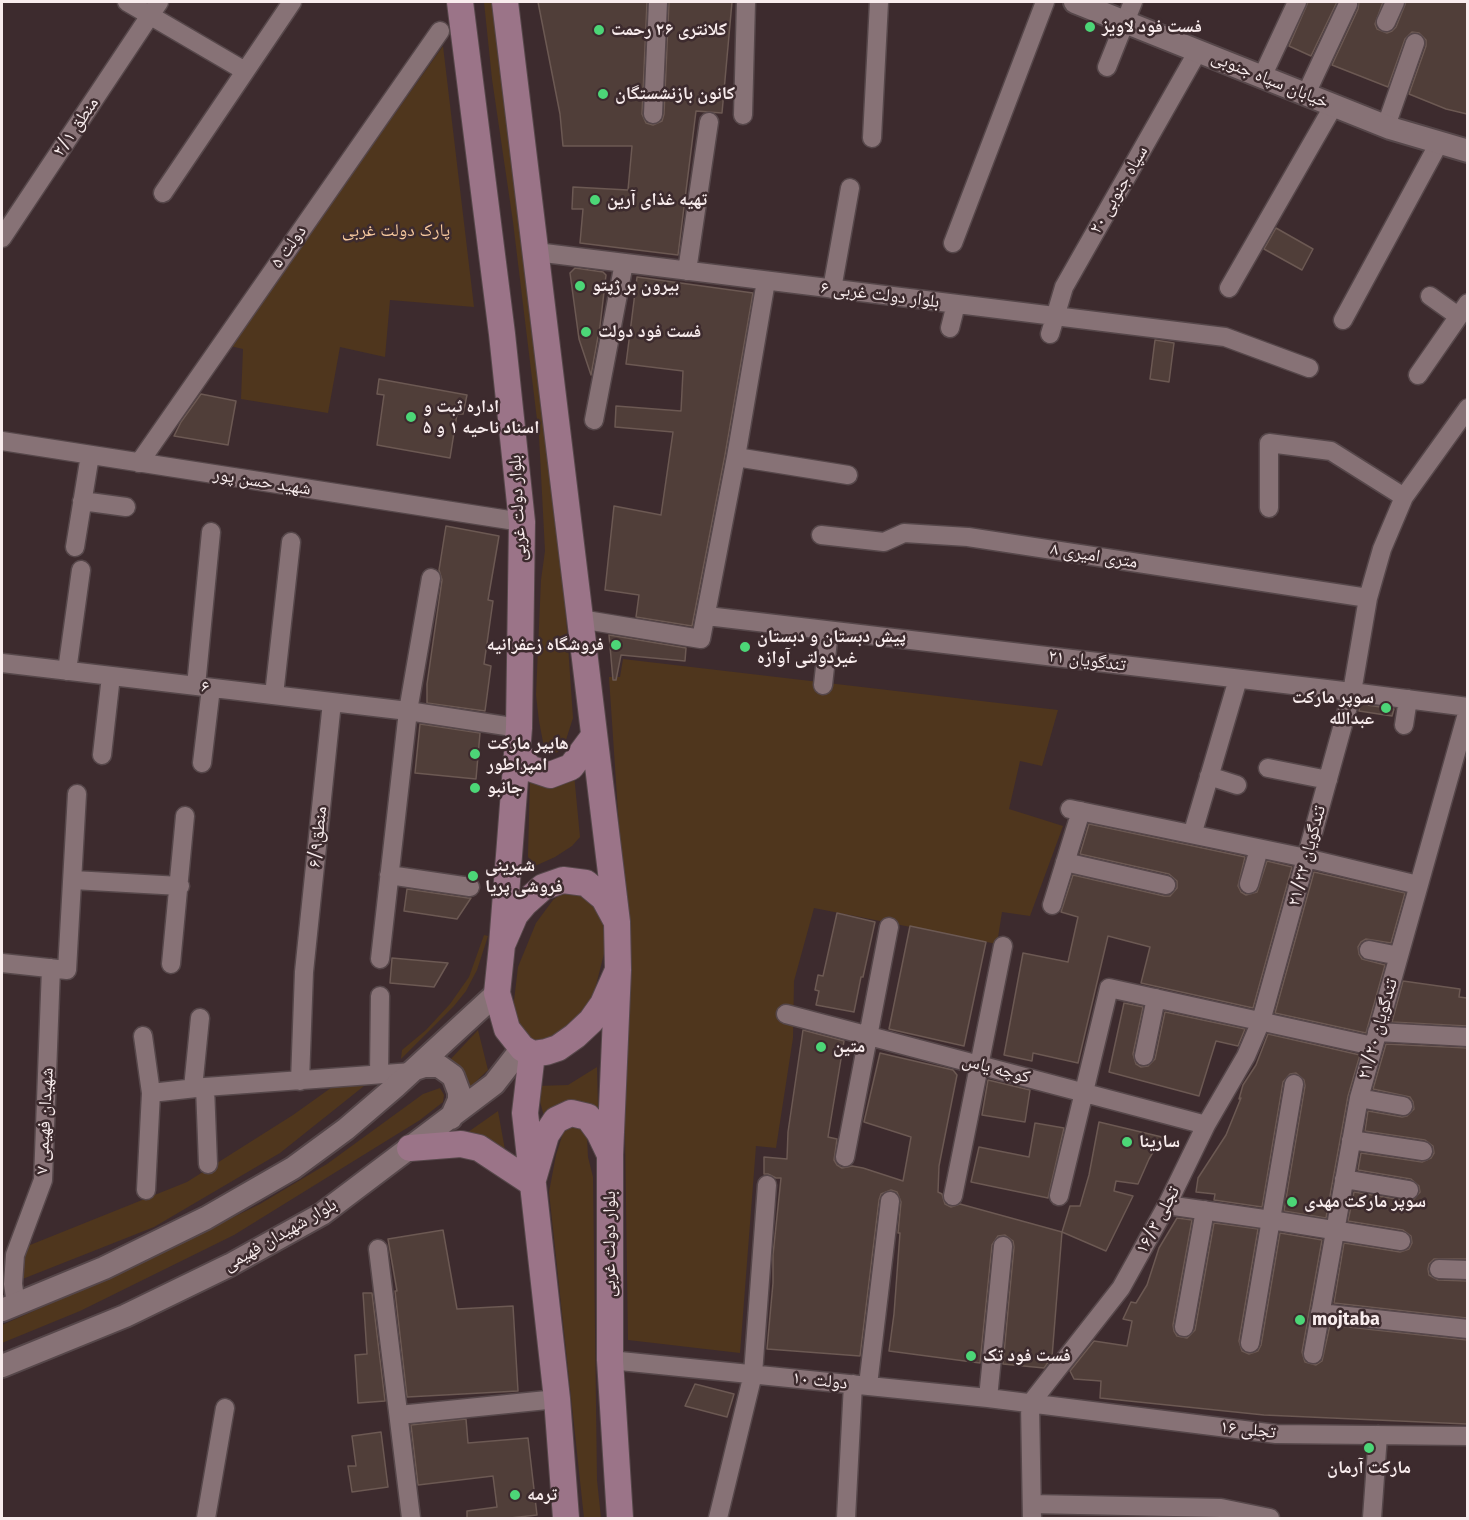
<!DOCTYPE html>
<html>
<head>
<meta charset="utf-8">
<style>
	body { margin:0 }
	#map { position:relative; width:1469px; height:1520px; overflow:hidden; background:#3d2b2e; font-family:"Fira Sans",sans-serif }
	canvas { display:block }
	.frame { position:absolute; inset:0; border:3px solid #f8eced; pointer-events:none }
</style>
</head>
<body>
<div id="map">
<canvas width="1469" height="1520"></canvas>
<div class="frame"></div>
</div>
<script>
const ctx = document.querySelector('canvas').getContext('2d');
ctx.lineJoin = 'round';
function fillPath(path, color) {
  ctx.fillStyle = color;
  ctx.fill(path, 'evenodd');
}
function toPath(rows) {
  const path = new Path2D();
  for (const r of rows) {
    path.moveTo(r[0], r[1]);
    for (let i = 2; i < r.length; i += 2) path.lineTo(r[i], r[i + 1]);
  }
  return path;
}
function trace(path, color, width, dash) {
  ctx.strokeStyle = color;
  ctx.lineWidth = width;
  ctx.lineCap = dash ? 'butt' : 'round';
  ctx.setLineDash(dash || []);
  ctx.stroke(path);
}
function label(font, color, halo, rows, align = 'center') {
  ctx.font = font + ' "Fira Sans","Noto Naskh Arabic",sans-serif';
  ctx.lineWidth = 5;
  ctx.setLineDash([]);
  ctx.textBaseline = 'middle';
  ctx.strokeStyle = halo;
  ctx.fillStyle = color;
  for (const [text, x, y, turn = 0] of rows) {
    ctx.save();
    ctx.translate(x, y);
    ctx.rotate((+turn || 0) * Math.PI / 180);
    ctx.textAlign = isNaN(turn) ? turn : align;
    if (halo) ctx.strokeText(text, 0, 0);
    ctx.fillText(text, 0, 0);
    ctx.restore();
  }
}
const green = toPath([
	[484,2,498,2,563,573,573,718,564,746,558,752,552,754,548,751,543,742,539,721,536,695,541,580,545,551,539,436,513,222,492,79],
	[443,46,474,307,390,300,385,357,340,347,328,413,241,399,243,349,230,346],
	[623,659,1058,710,1042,766,1020,761,1009,809,1063,826,1030,916,1002,912,997,944,814,908,794,981,793,1038,776,1148,756,1146,740,1353,628,1340,621,857,609,677,620,677],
	[574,774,580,837,572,846,555,857,535,866,531,865,528,856,530,776],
	[564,892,594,896,607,934,605,950,594,993,577,1028,534,1043,515,1020,513,1009,518,967,536,923,553,900],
	[484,935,488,936,477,970,466,991,454,1006,401,1059,402,1050,426,1030,450,1004,469,977],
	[478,1030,488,1070,468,1089,467,1080,462,1073,447,1063],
	[597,1067,598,1107,588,1103,572,1102,547,1128,536,1086,568,1085],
	[369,1082,280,1153,154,1227,20,1280,25,1247,187,1182,293,1115,335,1085],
	[440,1088,444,1095,443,1102,420,1120,234,1235,80,1311,2,1343,2,1325,120,1273,260,1204,327,1164,423,1094],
	[498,1111,505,1150,461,1137],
	[575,1123,582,1128,587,1137,588,1157,593,1177,597,1480,601,1518,584,1518,549,1192,556,1155,564,1130]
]);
const building = toPath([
	[538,2,647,2,642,114,646,123,653,125,662,121,664,114,669,2,732,2,722,113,696,111,678,255,580,243,583,209,572,209,573,187,628,190,632,146,563,146,560,114,538,2],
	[1308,2,1337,2,1311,56,1289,46,1308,2],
	[1359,2,1383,2,1375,24,1377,29,1387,33,1392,31,1396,27,1406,2,1467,2,1467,114,1446,109,1409,94,1426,46,1426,40,1419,33,1412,32,1405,39,1388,87,1332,65,1358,9,1359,2],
	[1276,228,1313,249,1302,270,1264,249,1276,228],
	[575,268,603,272,606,275,600,326,591,375,579,339,570,273,575,268],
	[637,277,753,293,725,455,692,626,636,617,639,595,605,590,614,506,661,515,673,432,615,427,616,406,681,411,683,371,626,364,637,277],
	[1155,340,1174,343,1169,382,1150,379,1155,340],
	[379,379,467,395,463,414,457,414,450,458,377,445,384,395,377,394,379,379],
	[201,394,236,401,228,445,174,436,181,422,201,394],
	[446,526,499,536,488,600,493,601,484,664,491,666,485,711,427,703,427,684,442,580,439,570,446,526],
	[609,635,686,648,685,661,621,655,616,680,613,680,609,635],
	[1360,704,1394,709,1392,716,1359,711,1360,704],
	[420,724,480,733,476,779,415,773,420,724],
	[1089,824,1245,857,1238,886,1241,892,1246,895,1257,892,1267,861,1292,867,1253,1008,1141,983,1150,947,1108,936,1078,1063,1033,1053,1032,1061,1004,1055,1023,953,1068,962,1078,917,1061,912,1073,875,1164,896,1170,896,1177,888,1177,881,1169,874,1080,854,1089,824],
	[1314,872,1405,893,1391,943,1366,939,1361,942,1358,947,1359,954,1362,959,1385,965,1366,1033,1275,1013,1314,872],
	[407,889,468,898,471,898,457,919,404,911,407,889],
	[837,913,875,922,863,977,861,977,854,1012,816,1005,819,991,815,990,818,975,823,976,837,913],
	[910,926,986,942,964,1046,889,1029,910,926],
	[392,958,448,963,434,987,390,983,392,958],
	[1403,981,1460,989,1459,997,1467,998,1467,1026,1392,1022,1403,981],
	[1124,1003,1143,1007,1133,1054,1136,1064,1141,1067,1148,1066,1155,1059,1165,1012,1245,1029,1238,1046,1216,1041,1199,1096,1109,1072,1124,1003],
	[803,1030,844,1041,828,1137,837,1139,834,1160,837,1165,842,1168,852,1166,863,1168,903,1181,911,1137,864,1122,880,1053,953,1070,957,1075,939,1166,938,1192,942,1194,945,1204,951,1207,960,1204,1062,1232,1052,1357,1044,1368,1003,1364,1014,1247,1013,1241,1005,1235,998,1236,992,1245,980,1363,889,1351,894,1314,900,1233,898,1233,901,1202,897,1192,891,1190,881,1194,879,1200,860,1356,767,1349,773,1283,773,1255,781,1178,776,1178,768,1174,764,1174,764,1157,787,1159,788,1132,803,1030],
	[1268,1034,1360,1055,1348,1096,1326,1218,1284,1211,1305,1086,1304,1080,1296,1073,1290,1074,1283,1082,1262,1207,1214,1200,1215,1194,1196,1192,1198,1178,1226,1135,1241,1098,1239,1099,1243,1085,1256,1065,1268,1034],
	[1386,1044,1467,1048,1467,1259,1434,1259,1429,1264,1428,1269,1429,1275,1438,1280,1467,1281,1467,1318,1334,1303,1344,1243,1400,1252,1409,1249,1412,1243,1411,1236,1403,1230,1348,1221,1354,1192,1408,1201,1413,1200,1420,1192,1419,1186,1411,1179,1358,1170,1361,1153,1422,1162,1431,1158,1434,1153,1433,1146,1425,1140,1365,1131,1368,1111,1402,1117,1407,1116,1414,1109,1413,1102,1410,1097,1373,1089,1386,1044],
	[988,1080,1030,1090,1025,1122,982,1115,988,1080],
	[1099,1122,1162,1137,1149,1159,1138,1184,1116,1181,1114,1191,1133,1196,1106,1251,1062,1232,1070,1206,1080,1206,1089,1175,1099,1122],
	[1035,1123,1064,1128,1048,1198,971,1182,979,1147,1029,1157,1035,1123],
	[1177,1218,1192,1220,1173,1325,1174,1331,1177,1336,1187,1338,1195,1330,1214,1223,1258,1229,1239,1341,1242,1351,1249,1354,1258,1351,1261,1345,1280,1233,1322,1240,1302,1352,1305,1362,1316,1365,1322,1361,1330,1325,1467,1340,1467,1424,1264,1415,1100,1398,1101,1381,1074,1379,1070,1371,1094,1341,1127,1346,1132,1321,1123,1319,1131,1302,1136,1303,1147,1285,1159,1248,1177,1218],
	[443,1230,457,1309,513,1306,518,1391,407,1397,395,1291,397,1291,388,1239,443,1230],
	[363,1293,372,1293,385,1401,358,1403,355,1355,367,1354,363,1293],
	[695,1384,734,1394,727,1417,685,1406,695,1384],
	[466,1419,468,1443,528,1438,537,1515,510,1518,467,1518,467,1511,497,1507,493,1476,418,1485,411,1425,466,1419],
	[381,1432,388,1487,352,1492,348,1466,356,1466,352,1436,381,1432]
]);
const minor = toPath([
	[127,2,245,71],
	[1386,22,1395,2],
	[1107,67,1133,2],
	[1262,77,1297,2],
	[1306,94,1348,4],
	[653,114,658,2],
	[743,115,746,2],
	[1386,126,1415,43],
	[872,138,879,2],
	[163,193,292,2],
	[2,238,159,2],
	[953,243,1045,2],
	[536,252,1225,337,1309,368],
	[687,271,709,122],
	[1229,288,1334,105],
	[832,289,850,188],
	[1430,296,1458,316],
	[1343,320,1439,143],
	[950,328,956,304],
	[1050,334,1064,287,1198,51],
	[1418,375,1468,303],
	[594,420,624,263],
	[2,441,522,522],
	[736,457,848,475],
	[139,463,440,31],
	[82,501,126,507],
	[1269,508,1269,443,1331,451,1404,497],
	[821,535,884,542,904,533,968,537,1368,598],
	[75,547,90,455],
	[707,616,1352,692,1468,707],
	[580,619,701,639,736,457,766,281],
	[2,663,408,711,519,728],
	[67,671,81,570],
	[823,685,829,631],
	[196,686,211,532],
	[274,695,291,542],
	[1404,725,1408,699],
	[102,755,111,676],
	[202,763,211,688],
	[1268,768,1328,780],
	[1209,776,1237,785],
	[1070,809,1306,858,1418,885],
	[1195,825,1238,679],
	[1065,862,1166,885],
	[389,875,470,887],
	[73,880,180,886],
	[1249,884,1259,849],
	[1052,905,1081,811],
	[1369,950,1399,956],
	[380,959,408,711,431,578],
	[2,963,67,970,77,794],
	[171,964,185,816],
	[786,1014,1206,1125],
	[1377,1032,1468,1037],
	[143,1036,151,1093,146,1190],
	[1144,1056,1156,998],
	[379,1074,380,996],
	[300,1081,304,972,332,702],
	[205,1087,208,1164],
	[193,1088,200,1018],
	[151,1093,205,1087,412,1072],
	[1359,1098,1403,1106],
	[1351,1140,1423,1151],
	[845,1157,889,927],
	[1344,1179,1409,1190],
	[953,1196,1003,946],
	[1059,1196,1109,988,1373,1046],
	[1167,1205,1271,1220,1401,1241],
	[378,1249,411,1518],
	[1439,1269,1468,1270],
	[16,1304,13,1284,15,1255,43,1180,51,968],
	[1320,1313,1468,1329],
	[1184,1327,1205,1210],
	[1250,1343,1294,1084],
	[1313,1354,1359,1098,1468,710],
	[610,1360,988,1398,1276,1434,1468,1436],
	[868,1385,890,1201],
	[988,1398,1003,1246],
	[1030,1404,1121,1288,1167,1205,1206,1125,1246,1056,1261,1021,1352,692,1368,598,1382,549,1404,497,1468,408],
	[1030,1404,1032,1518],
	[399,1415,557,1399],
	[1032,1504,1221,1508,1270,1518],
	[206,1518,225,1408],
	[718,1518,753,1374,767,1185],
	[846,1518,853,1384],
	[1372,1518,1378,1435]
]);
const tertiary = toPath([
	[1075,2,1390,128,1468,151],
	[415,1069,424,1066,439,1066,453,1076,459,1092,459,1100,451,1118],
	[2,1310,104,1268,206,1218,293,1168,346,1129,395,1087,497,993],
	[2,1366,125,1316,230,1265,322,1214,494,1084,522,1048]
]);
const secondary = toPath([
	[460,2,502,334,522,522,519,728,502,945],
	[505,2,617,922],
	[518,752,529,768,550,775,571,767,594,736],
	[563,880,586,883,604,898,617,922,618,970,603,1004,591,1021,575,1036,558,1048,546,1052,532,1054,522,1048,507,1029,497,993,502,945,515,915,525,903,543,887,563,880],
	[618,970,610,1155,610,1360,620,1518],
	[532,1054,525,1113,557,1399,566,1518],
	[410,1148,461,1144,479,1148,532,1183,546,1135,556,1120,571,1113,588,1117,599,1132,610,1155]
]);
const markers = [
	[1090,27,6,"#4cd677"],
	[599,30,6,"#4cd677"],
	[603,94,6,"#4cd677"],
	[595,200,6,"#4cd677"],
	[580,286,6,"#4cd677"],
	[586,332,6,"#4cd677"],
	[411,417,6,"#4cd677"],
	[616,645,6,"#4cd677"],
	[745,647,6,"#4cd677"],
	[1386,708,6,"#4cd677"],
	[475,754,6,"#4cd677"],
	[475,788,6,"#4cd677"],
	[473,876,6,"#4cd677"],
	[821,1047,6,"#4cd677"],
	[1127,1142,6,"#4cd677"],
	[1292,1202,6,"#4cd677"],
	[1300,1320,6,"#4cd677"],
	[971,1356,6,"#4cd677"],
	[1369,1448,6,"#4cd677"],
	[515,1495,6,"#4cd677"]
];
const poiNames = [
	["فست فود لاویز",1102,27],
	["کلانتری ۲۶ رحمت",611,30],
	["کانون بازنشستگان",615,94],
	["تهیه غذای آرین",607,200],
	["بیرون بر ژپتو",592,286],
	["فست فود دولت",598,332],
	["اداره ثبت و",423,407],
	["اسناد ناحیه ۱ و ۵",423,428],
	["پیش دبستان و دبستان",757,637],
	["غیردولتی آوازه",757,658],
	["فروشگاه زعفرانیه",604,645,"right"],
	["سوپر مارکت",1374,698,"right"],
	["عبدالله",1374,719,"right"],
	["هایپر مارکت",487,744],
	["امپراطور",487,765],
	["جانبو",487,788],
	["شیرینی",485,866],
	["فروشی پریا",485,887],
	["متین",833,1047],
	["سارینا",1139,1142],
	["سوپر مارکت مهدی",1304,1202],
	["mojtaba",1312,1320],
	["فست فود تک",983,1356],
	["مارکت آرمان",1369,1468,"center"],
	["ترمه",527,1495]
];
const streetNames = [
	["خیابان سپاه جنوبی",1270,80,22],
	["منطق ۲/۱",76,127,-56],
	["۲۰ سپاه جنوبی",1119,190,-60],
	["۵ دولت",289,247,-55],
	["بلوار دولت غربی ۶",880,295,7],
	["شهید حسن پور",262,482,9],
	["بلوار دولت غربی",518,508,-93],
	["۸ متری امیری",1094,556,9],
	["۲۱ تندگویان",1087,661,7],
	["۶",205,687,7],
	["منطق۶/۹",318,837,-84],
	["۲۱/۲۲ تندگویان",1307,856,-75],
	["۲۱/۲۰ تندگویان",1378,1029,-74],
	["کوچه یاس",996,1069,15],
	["شهیدان فهیمی ۷",45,1121,-87],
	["۱۶/۳ تجلی",1158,1220,-62],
	["بلوار شهیدان فهیمی",280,1235,-30],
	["بلوار دولت غربی",610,1244,-90],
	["۱۰ دولت",820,1381,6],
	["۱۶ تجلی",1248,1430,6]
];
const parkNames = [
	["پارک دولت غربی",396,231]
];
fillPath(green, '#4f361d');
fillPath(building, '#503e39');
trace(building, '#6c5953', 1.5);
trace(minor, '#56474a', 21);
trace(tertiary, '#56474a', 26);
trace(secondary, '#56474a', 28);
trace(minor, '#877276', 18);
trace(tertiary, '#877276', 22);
trace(secondary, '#9b7488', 26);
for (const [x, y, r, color] of markers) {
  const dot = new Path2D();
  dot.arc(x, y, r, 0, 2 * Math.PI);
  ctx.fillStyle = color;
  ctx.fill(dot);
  trace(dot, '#3d2b2e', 2);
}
label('bold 18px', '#f8eced', '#3d2b2e', poiNames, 'left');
label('18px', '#f8eced', '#3d2b2e', streetNames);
label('18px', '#f7c99f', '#3d2b2e', parkNames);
</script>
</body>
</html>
